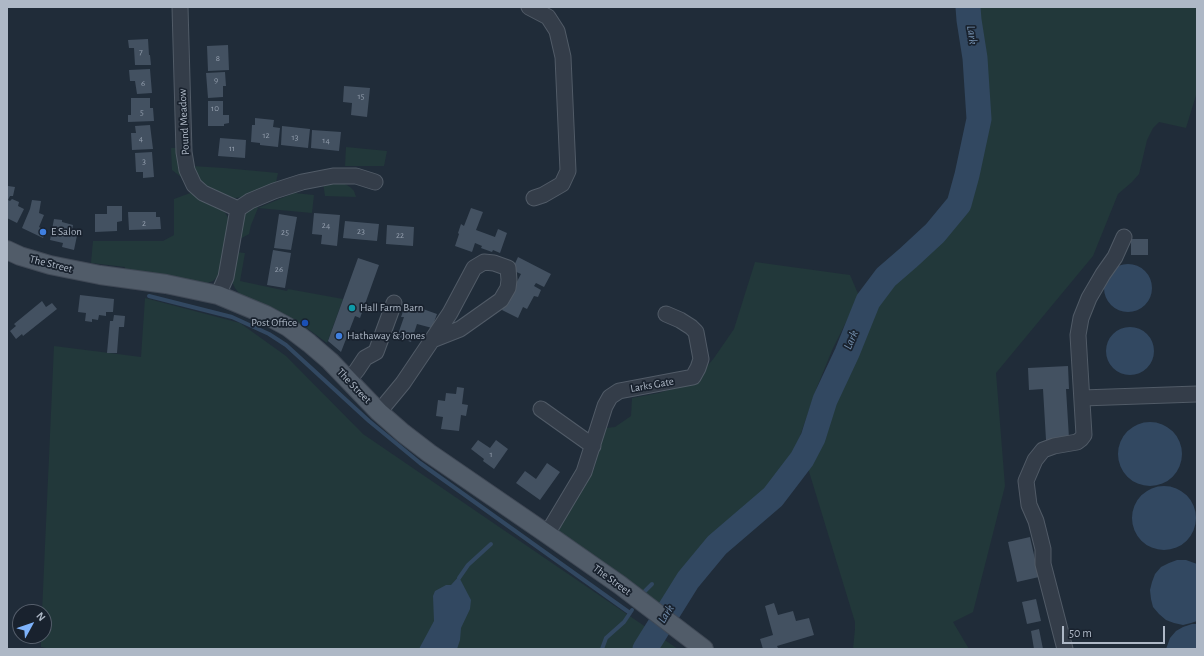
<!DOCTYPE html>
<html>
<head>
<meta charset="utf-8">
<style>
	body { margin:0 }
	#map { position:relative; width:1204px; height:656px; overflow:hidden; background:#202c39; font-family:"Alegreya Sans",sans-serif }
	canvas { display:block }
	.frame { position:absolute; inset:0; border:8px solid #aeb8c6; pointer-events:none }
	.north { position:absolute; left:12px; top:604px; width:40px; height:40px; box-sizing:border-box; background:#19222e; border:1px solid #555e6b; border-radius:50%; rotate:50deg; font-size:11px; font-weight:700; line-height:16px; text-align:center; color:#aeb8c6 }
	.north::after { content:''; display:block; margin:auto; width:14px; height:18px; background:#7eb3fb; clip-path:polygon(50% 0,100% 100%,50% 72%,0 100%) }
	.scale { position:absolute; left:1062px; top:626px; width:103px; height:18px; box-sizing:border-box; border:2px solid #aeb8c6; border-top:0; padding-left:5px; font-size:12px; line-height:14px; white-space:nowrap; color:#aeb8c6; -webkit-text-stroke:3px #19222e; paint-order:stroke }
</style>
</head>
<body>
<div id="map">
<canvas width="1204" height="656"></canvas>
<div class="frame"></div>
<div class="north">N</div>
<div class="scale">50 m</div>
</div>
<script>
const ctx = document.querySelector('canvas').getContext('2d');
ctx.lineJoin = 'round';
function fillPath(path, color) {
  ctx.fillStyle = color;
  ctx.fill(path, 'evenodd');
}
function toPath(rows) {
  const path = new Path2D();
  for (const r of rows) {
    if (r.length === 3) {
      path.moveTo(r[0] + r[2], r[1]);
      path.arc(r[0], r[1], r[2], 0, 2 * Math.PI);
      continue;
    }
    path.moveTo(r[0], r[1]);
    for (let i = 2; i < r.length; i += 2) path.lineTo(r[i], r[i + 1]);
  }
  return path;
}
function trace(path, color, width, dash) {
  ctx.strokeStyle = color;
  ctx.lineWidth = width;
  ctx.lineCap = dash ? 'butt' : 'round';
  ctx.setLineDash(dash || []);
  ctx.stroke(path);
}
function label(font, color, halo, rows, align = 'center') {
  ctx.font = font + ' "Alegreya Sans",sans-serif';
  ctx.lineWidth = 3.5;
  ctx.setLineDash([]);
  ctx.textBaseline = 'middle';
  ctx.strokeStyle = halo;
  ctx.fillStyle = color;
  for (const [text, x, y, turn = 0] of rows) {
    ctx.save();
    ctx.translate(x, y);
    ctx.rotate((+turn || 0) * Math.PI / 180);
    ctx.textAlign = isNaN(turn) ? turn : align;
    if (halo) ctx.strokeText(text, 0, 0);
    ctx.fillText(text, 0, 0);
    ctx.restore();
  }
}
const green = toPath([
	[963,7,1197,7,1197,92,1186,128,1159,122,1153,128,1147,140,1139,174,1132,182,1118,194,1093,256,996,373,1005,486,973,612,953,622,969,649,853,649,855,629,855,622,807,465,829,412,847,358,856,338,872,314,894,285,944,235,959,214,962,207,973,159,977,115,974,62,971,43],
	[346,147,387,151,384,166,345,166],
	[171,148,184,148,185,180,172,170],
	[192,166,224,168,278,173,275,187,248,196,236,198,225,197,206,190],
	[340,182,345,184,350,187,354,191,356,197,325,196,323,183],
	[193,192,222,208,229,219,219,275,213,281,205,284,123,277,125,267,91,263,93,241,163,241,174,235,174,199],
	[294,193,314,195,312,213,258,208,251,225,249,234,238,240,244,214,255,203,258,208],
	[236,252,245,253,240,281,287,291,288,289,343,299,327,343,300,323,295,332,242,297,235,288,232,282],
	[755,262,850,275,859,296,833,348,817,387,800,436,792,454,778,473,746,510,720,528,694,555,659,608,560,535,559,531,560,526,594,469,605,428,615,427,631,416,632,398,659,393,695,381,714,358,734,329],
	[145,298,240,323,286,356,363,434,678,649,51,649,41,647,41,636,44,636,44,612,42,612,54,346,141,357]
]);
const water = toPath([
	[1128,288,24],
	[1130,351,24],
	[1150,454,32],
	[1164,518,32],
	[1177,560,1186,560,1197,564,1197,621,1191,623,1183,625,1174,623,1166,620,1159,614,1153,607,1151,599,1150,590,1152,582,1155,574,1161,567,1169,563],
	[461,574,460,579,471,600,470,609,461,628,460,640,457,649,419,649,434,621,433,596,435,591,446,585,451,585],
	[1192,624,1197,624,1197,649,1166,649,1170,638,1176,631,1183,627]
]);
const stream = toPath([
	[149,296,232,317,269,334,286,345,369,421,420,463,630,613],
	[459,578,468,565,491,544],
	[645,591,652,584],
	[602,649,606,638,624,622,632,610]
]);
const river = toPath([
	[645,649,688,580,717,545,773,497,802,459,813,438,825,400,847,353,868,301,886,277,908,258,935,233,959,204,967,175,979,119,975,58,969,20,968,7]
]);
const building = toPath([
	[148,39,149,55,150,55,151,65,135,65,134,48,129,48,128,40],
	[228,45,229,70,208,71,207,46],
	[150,69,152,93,137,94,135,81,130,81,129,70],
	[225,72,226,86,223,86,223,97,208,98,206,73],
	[344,86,370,88,367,117,351,115,352,103,343,102],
	[131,98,150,98,150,108,153,108,154,121,128,122,128,115,131,115],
	[208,101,223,101,223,115,229,115,229,123,224,124,224,126,208,126],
	[255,118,274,120,273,127,280,128,278,147,260,145,260,143,251,142,252,125,255,125],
	[150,125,153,149,132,150,131,133,136,133,135,126],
	[282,126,310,129,308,148,281,145],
	[312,130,341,132,339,151,311,148],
	[220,138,246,140,245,158,218,156],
	[152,152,154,177,143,178,143,172,136,172,135,153],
	[8,186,15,187,13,196,10,196,8,200,10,201,12,199,19,202,18,206,24,209,17,223,7,218],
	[32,200,41,201,39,213,44,215,39,227,46,231,43,238,22,228,30,209],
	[107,206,122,206,122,221,117,222,117,231,95,232,95,214,107,214],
	[471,208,483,212,476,230,495,237,498,229,507,233,500,253,493,250,492,252,481,248,482,246,475,243,472,252,455,246,459,234,458,233,461,224,464,226],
	[128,212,156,212,156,217,160,217,161,229,129,230],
	[314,213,340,215,337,246,321,244,322,235,312,234],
	[279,214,297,217,291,250,274,248],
	[54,219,62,220,62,222,73,225,72,230,78,231,74,250,62,247,63,243,50,240],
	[345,221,379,224,377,241,343,238],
	[387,225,414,227,413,246,386,244],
	[1131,239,1148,239,1148,255,1131,255],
	[273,250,291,253,285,288,267,285],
	[518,257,551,274,544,287,536,283,534,286,541,290,538,297,534,296,527,309,523,307,518,318,502,310,521,274,512,270],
	[358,258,379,265,360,318,355,316,341,352,328,341],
	[80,295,114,299,113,312,106,312,106,316,99,315,98,320,92,319,92,322,85,321,86,313,78,312],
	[42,301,46,307,52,303,57,309,23,336,22,334,16,339,10,331,16,326,14,324],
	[406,303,437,314,432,328,417,324,411,342,397,337,404,317,401,317],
	[114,315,125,316,124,327,119,327,117,353,107,353,110,321,113,321],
	[1068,366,1069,389,1066,389,1069,438,1046,440,1043,389,1029,390,1028,368],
	[457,387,464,388,462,404,468,405,466,416,461,415,459,431,441,429,443,417,436,416,438,400,445,401,446,393,456,394],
	[478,440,490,448,496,440,508,449,494,469,483,461,484,459,471,449],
	[547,463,560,472,540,500,516,483,525,471,536,479],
	[1030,537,1039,577,1017,582,1008,542],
	[1036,599,1041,621,1027,624,1022,602],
	[774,603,778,615,793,611,796,621,809,618,814,635,777,646,778,648,774,649,763,649,760,639,773,635,765,606],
	[1039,629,1043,649,1034,649,1031,631]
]);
const minor = toPath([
	[180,7,184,152,187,170,194,185,203,193,238,209,250,201,274,191,302,182,333,176,356,176,375,182],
	[529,7,548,17,557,31,563,57,568,171,562,184,543,195,534,198],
	[218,295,226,277,238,209],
	[349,380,357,370,365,358,376,352,394,303],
	[1082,398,1197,394],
	[541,409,593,446],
	[379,412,403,383,432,340,450,313,474,268,484,262,494,263,508,268,509,280,508,288,501,300,460,329,432,340],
	[547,534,584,472,605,406,610,397,619,391,693,377,698,368,701,359,696,332,691,327,680,320,666,314],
	[1065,649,1043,564,1043,549,1036,521,1029,505,1026,481,1035,460,1043,450,1054,446,1077,442,1081,439,1084,435,1078,335,1081,318,1089,298,1103,274,1115,257,1124,237]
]);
const major = toPath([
	[7,250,20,256,50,265,100,275,166,284,218,295,266,315,288,327,309,343,330,361,379,412,403,433,429,453,547,534,620,585,704,649]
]);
const markers = [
	[43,232,4,"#3f7fe0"],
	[352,308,4,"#0f9aa8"],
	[305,323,4,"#1a4fb4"],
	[339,336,4,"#3f7fe0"]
];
const numberNames = [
	["7",141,52],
	["8",218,58],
	["9",216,80],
	["6",143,83],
	["15",361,96],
	["10",215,108],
	["5",142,112],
	["12",266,135],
	["13",295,137],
	["4",141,138],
	["14",326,140],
	["11",232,148],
	["3",144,161],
	["2",144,223],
	["24",326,225],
	["23",361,231],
	["25",285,232],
	["22",400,235],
	["26",279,269],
	["1",491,454]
];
const streetNames = [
	["Pound Meadow",184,122,-93],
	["The Street",51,264,14],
	["Larks Gate",652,385,-10],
	["The Street",354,386,46],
	["The Street",612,580,36]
];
const poiNames = [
	["E Salon",51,232],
	["Hall Farm Barn",360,308],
	["Post Office",297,323,"right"],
	["Hathaway & Jones",347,336]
];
const waterNames = [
	["Lark",972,35,82],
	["Lark",851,340,-67],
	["Lark",666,614,-58]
];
fillPath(green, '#22383a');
fillPath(water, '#324861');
trace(stream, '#324861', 4);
trace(river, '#324861', 25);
fillPath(building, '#435161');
trace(minor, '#515b67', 17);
trace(major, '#404956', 20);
trace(minor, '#343d49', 15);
trace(major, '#515c69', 18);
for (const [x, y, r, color] of markers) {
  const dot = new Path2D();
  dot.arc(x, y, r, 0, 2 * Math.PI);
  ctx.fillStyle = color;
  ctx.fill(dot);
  trace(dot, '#19222e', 1.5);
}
label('9px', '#939ead', null, numberNames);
label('11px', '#aeb8c6', '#19222e', streetNames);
label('11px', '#aeb8c6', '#19222e', poiNames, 'left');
label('italic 12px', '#7490af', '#19222e', waterNames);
</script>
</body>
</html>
